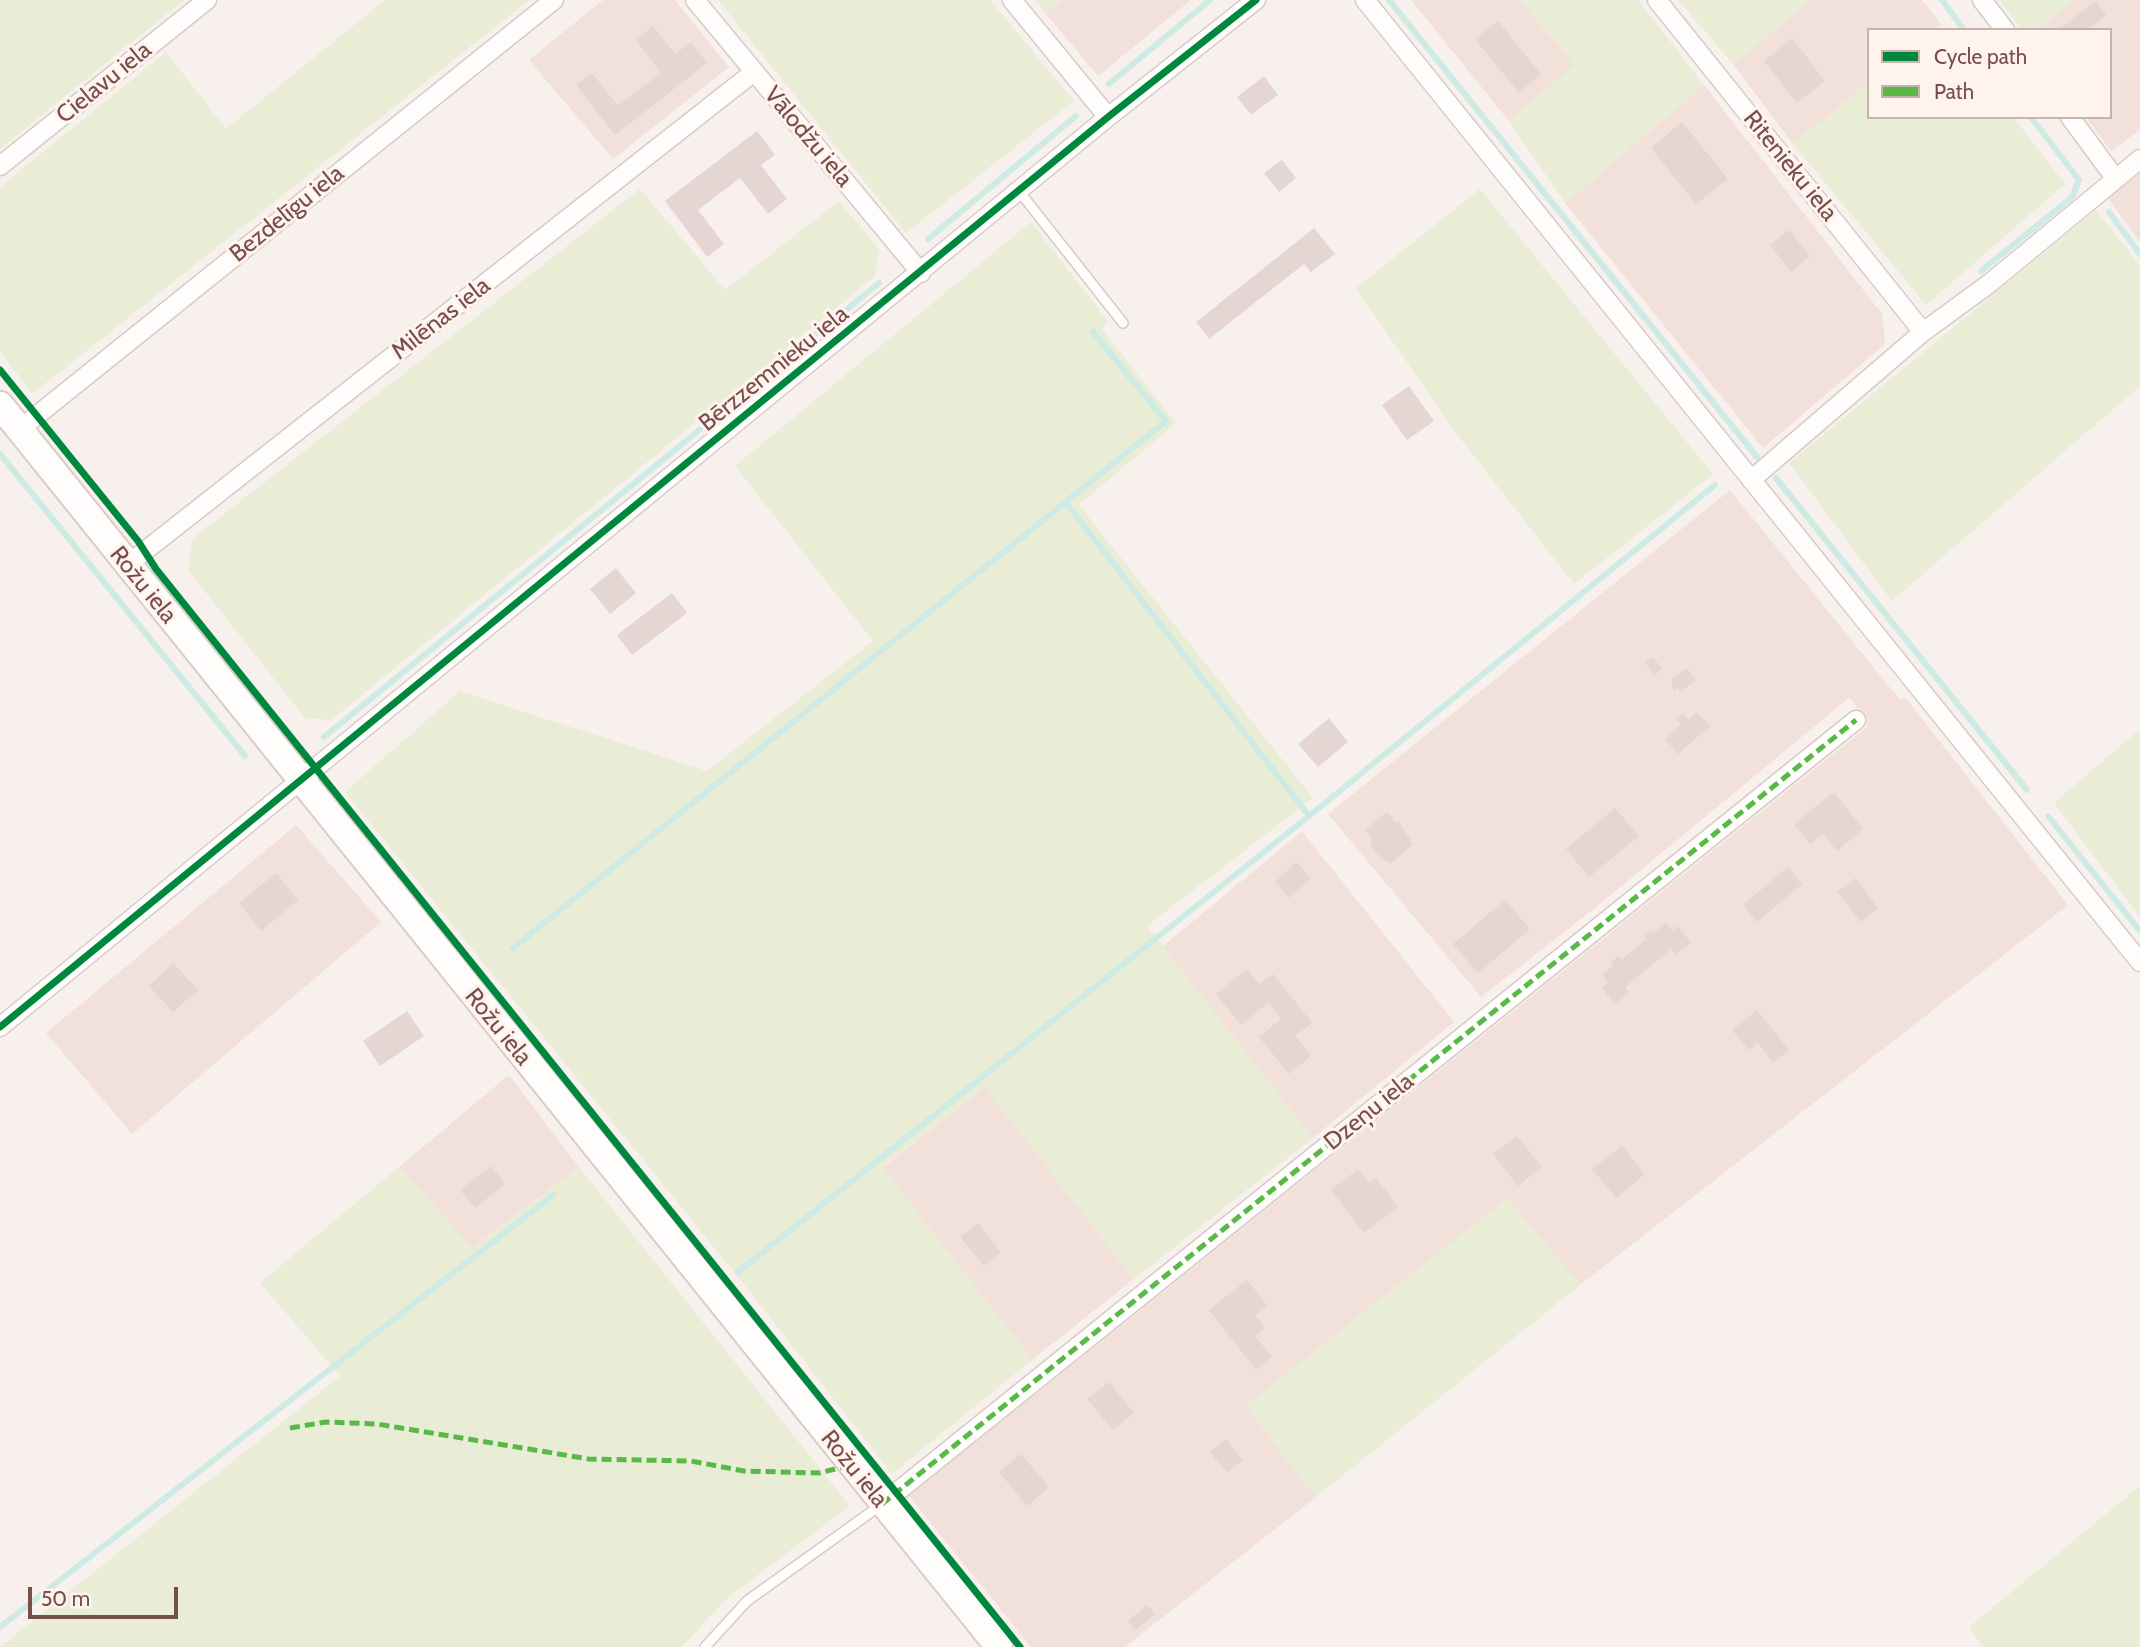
<!DOCTYPE html>
<html>
<head>
<meta charset="utf-8">
<style>
	body { margin:0 }
	#map { position:relative; width:2140px; height:1647px; overflow:hidden; background:#f8f0ec; font-family:Cabin,sans-serif }
	canvas { display:block }
	.legend { position:absolute; left:1867px; top:28px; width:245px; height:91px; box-sizing:border-box; background:#fff3ed; border:2px solid #c9b1ac; margin:0; padding:9px 12px; list-style:none; font-size:21px; color:#774e4a }
	.legend li { display:flex; align-items:center; gap:14px; height:35px }
	.legend b { width:35px; border:2px solid #c9b1ac }
	.scale { position:absolute; left:28px; top:1587px; width:150px; height:32px; box-sizing:border-box; border:4px solid #774e4a; border-top:0; padding-left:9px; font-size:21px; line-height:24px; white-space:nowrap; color:#774e4a; -webkit-text-stroke:5px #fff3ed; paint-order:stroke }
</style>
</head>
<body>
<div id="map">
<canvas width="2140" height="1647"></canvas>
<ul class="legend">
<li><b style="height:9px;background:#00873e"></b>Cycle path</li>
<li><b style="height:9px;background:#58b947"></b>Path</li>
</ul>
<div class="scale">50 m</div>
</div>
<script>
const ctx = document.querySelector('canvas').getContext('2d');
ctx.lineJoin = 'round';
function fillPath(path, color) {
  ctx.fillStyle = color;
  ctx.fill(path, 'evenodd');
}
function toPath(rows) {
  const path = new Path2D();
  for (const r of rows) {
    path.moveTo(r[0], r[1]);
    for (let i = 2; i < r.length; i += 2) path.lineTo(r[i], r[i + 1]);
  }
  return path;
}
function trace(path, color, width, dash) {
  ctx.strokeStyle = color;
  ctx.lineWidth = width;
  ctx.lineCap = dash ? 'butt' : 'round';
  ctx.setLineDash(dash || []);
  ctx.stroke(path);
}
function label(font, color, halo, rows, align = 'center') {
  ctx.font = font + ' Cabin,sans-serif';
  ctx.lineWidth = 6;
  ctx.setLineDash([]);
  ctx.textBaseline = 'middle';
  ctx.strokeStyle = halo;
  ctx.fillStyle = color;
  for (const [text, x, y, turn = 0] of rows) {
    ctx.save();
    ctx.translate(x, y);
    ctx.rotate((+turn || 0) * Math.PI / 180);
    ctx.textAlign = isNaN(turn) ? turn : align;
    if (halo) ctx.strokeText(text, 0, 0);
    ctx.fillText(text, 0, 0);
    ctx.restore();
  }
}
const residential = toPath([
	[603,0,675,0,729,67,613,159,529,60],
	[1063,0,1191,0,1098,76,1045,13],
	[1411,0,1520,0,1575,65,1509,121],
	[1810,0,1922,0,1941,24,1934,30,1869,30,1869,83,1793,144,1733,64],
	[2073,0,2140,0,2140,130,2111,151,2086,117,2110,117,2110,30,2036,30],
	[1704,85,1882,314,1885,344,1763,448,1565,203],
	[2140,172,2140,242,2107,197],
	[1730,490,1900,700,1905,697,2068,905,1580,1285,1507,1199,1246,1406,1316,1497,1125,1647,1031,1647,909,1496,1868,726,1850,697,1595,908,1481,997,1328,814],
	[296,825,381,922,132,1134,46,1033],
	[1302,831,1454,1022,1313,1138,1162,947],
	[509,1075,579,1167,472,1248,399,1167],
	[985,1087,1134,1279,1032,1360,882,1168]
]);
const green = toPath([
	[0,0,184,0,0,149],
	[385,0,529,0,32,394,0,351,0,187,166,52,226,129],
	[718,0,990,0,1074,101,906,233],
	[1035,0,1063,0,1045,13],
	[1520,0,1638,0,1704,85,1565,203,1509,121,1575,65],
	[1678,0,1810,0,1733,64],
	[1999,0,2073,0,2036,30,2022,30],
	[1869,83,1869,117,2013,117,2065,184,1926,305,1793,144],
	[640,189,725,290,839,201,879,249,875,276,331,720,305,718,188,570,192,539],
	[1480,189,1713,474,1574,584,1452,428,1356,288],
	[2096,210,2140,266,2140,386,1892,601,1789,463],
	[1031,222,1108,321,1102,329,1176,423,1079,505,1313,798,1147,926,1313,1138,1134,1279,985,1087,882,1167,1032,1360,892,1474,751,1293,345,792,460,691,707,771,873,641,735,466],
	[2140,729,2140,917,2054,803],
	[399,1167,472,1248,579,1167,850,1506,730,1596,681,1647,0,1647,340,1376,260,1283],
	[1507,1198,1580,1285,1316,1497,1246,1406],
	[2140,1486,2140,1647,1983,1647,1969,1627]
]);
const stream = toPath([
	[1389,0,1757,457],
	[1942,0,1964,30],
	[1109,84,1210,0],
	[2109,212,2140,254],
	[928,239,1076,116],
	[1981,271,2072,197,2079,180,2031,117],
	[0,454,245,756],
	[1776,478,2027,790],
	[1067,504,1309,816],
	[324,737,879,283],
	[2048,816,2140,931],
	[513,948,1166,421,1093,332],
	[738,1272,1309,816,1715,485],
	[0,1627,553,1195]
]);
const building = toPath([
	[2096,1,2106,15,2087,30,2058,30],
	[1498,21,1541,74,1519,93,1475,39],
	[653,26,675,54,691,42,707,63,615,135,576,85,592,73,618,106,661,73,636,40],
	[1792,38,1825,81,1797,103,1764,61],
	[1264,76,1278,95,1251,115,1237,97],
	[1682,122,1728,179,1696,204,1651,148],
	[757,131,775,155,761,165,787,199,768,214,740,178,698,210,724,244,707,257,665,201],
	[1282,160,1296,178,1279,192,1264,173],
	[1314,228,1335,254,1311,272,1304,264,1209,339,1196,322],
	[1789,230,1810,256,1791,272,1770,245],
	[1409,386,1434,421,1407,440,1382,405],
	[616,568,636,593,610,614,590,589],
	[672,593,687,613,632,655,617,635],
	[1653,657,1662,669,1654,675,1645,662],
	[1687,668,1696,680,1680,692,1677,688,1674,691,1671,679],
	[1697,712,1710,726,1678,754,1665,739,1681,725,1676,719,1683,714,1688,720],
	[1329,718,1348,742,1318,767,1298,744],
	[1834,792,1863,829,1837,851,1823,834,1810,844,1794,824],
	[1615,808,1639,836,1589,877,1566,849],
	[1387,812,1396,824,1399,822,1413,844,1390,864,1374,851,1370,843,1373,840,1365,830],
	[1296,862,1311,878,1289,898,1275,882],
	[1788,867,1802,884,1757,922,1743,905],
	[276,873,298,900,261,931,239,903],
	[1855,878,1878,908,1861,922,1837,892],
	[1505,900,1530,929,1478,973,1453,944],
	[1666,923,1672,931,1678,926,1691,943,1676,954,1671,949,1625,987,1630,992,1615,1004,1602,988,1608,983,1602,975,1614,965,1611,962,1618,956,1621,960,1646,939,1644,936,1651,930,1653,934],
	[173,963,198,990,173,1012,149,986],
	[1247,969,1259,984,1273,974,1312,1023,1295,1036,1311,1056,1289,1074,1259,1037,1281,1019,1268,1003,1241,1025,1216,994],
	[1757,1010,1789,1050,1773,1062,1758,1043,1749,1050,1732,1030],
	[407,1011,424,1036,380,1066,363,1041],
	[1517,1136,1542,1167,1518,1186,1493,1154],
	[1622,1146,1645,1174,1616,1198,1592,1169],
	[491,1166,505,1184,475,1208,460,1190],
	[1358,1169,1369,1183,1376,1178,1398,1207,1364,1233,1331,1190],
	[978,1223,1001,1252,984,1266,960,1237],
	[1247,1280,1267,1305,1255,1315,1265,1328,1255,1336,1272,1357,1256,1370,1209,1310],
	[1109,1382,1134,1413,1113,1430,1087,1399],
	[1226,1439,1243,1460,1227,1473,1210,1452],
	[1021,1454,1049,1487,1027,1506,999,1472],
	[1147,1605,1155,1614,1136,1630,1128,1621]
]);
const lane = toPath([
	[1019,191,1123,323],
	[705,1647,747,1601,881,1505]
]);
const street = toPath([
	[695,0,921,273],
	[1012,0,1108,117],
	[1365,0,2140,962],
	[1657,0,1923,332],
	[1982,0,2005,30],
	[2070,117,2115,178],
	[0,166,207,0],
	[20,429,554,0],
	[1751,480,1923,332,1990,283,2140,159],
	[127,565,754,72],
	[0,1027,1108,117,1256,0],
	[882,1504,1856,720]
]);
const secondary = toPath([
	[0,405,999,1647]
]);
const quiet = toPath([
	[290,1428,326,1422,377,1424,589,1459,691,1461,744,1471,819,1473,851,1465],
	[882,1504,1856,720]
]);
const cycleway = toPath([
	[0,370,138,541,156,569,1020,1647],
	[0,1027,1108,117,1256,0]
]);
const streetNames = [
	["Cielavu iela",104,83,-39],
	["Vālodžu iela",808,137,50],
	["Ritenieku iela",1790,166,51],
	["Bezdelīgu iela",287,214,-39],
	["Milēnas iela",441,319,-38],
	["Bērzzemnieku iela",774,369,-39],
	["Rožu iela",143,585,51],
	["Rožu iela",498,1027,51],
	["Dzeņu iela",1369,1112,-39],
	["Rožu iela",854,1469,51]
];
fillPath(residential, '#f2e1db');
fillPath(green, '#eaedd6');
trace(stream, '#cdeae4', 6);
fillPath(building, '#e5d6d3');
trace(lane, '#d6cbc8', 12);
trace(street, '#d6cbc8', 21);
trace(secondary, '#d9ccc9', 30);
trace(lane, '#fefdfc', 9);
trace(street, '#fefdfc', 18);
trace(secondary, '#fefdfc', 26);
trace(quiet, '#58b947', 5, [10, 5]);
trace(cycleway, '#00873e', 7);
label('24px', '#774e4a', '#fff3ed', streetNames);
</script>
</body>
</html>
